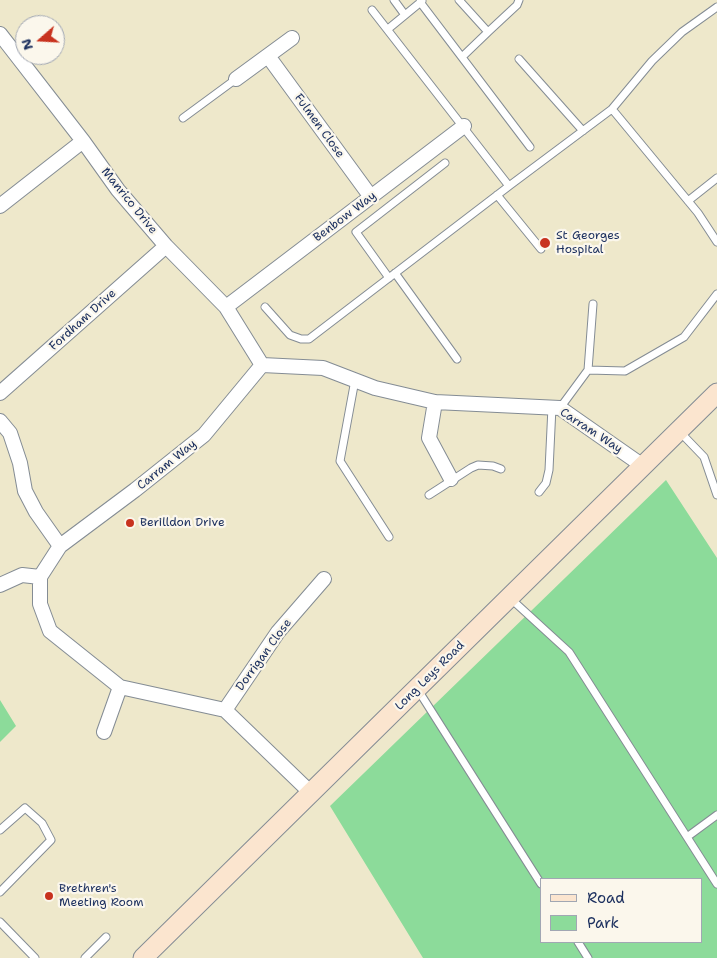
<!DOCTYPE html>
<html>
<head>
<meta charset="utf-8">
<style>
	body { margin:0 }
	#map { position:relative; width:717px; height:958px; overflow:hidden; background:#eee8cb; font-family:"Shantell Sans",sans-serif }
	canvas { display:block }
	.legend { position:absolute; left:540px; top:878px; width:162px; height:65px; box-sizing:border-box; background:#fbf7ec; border:1px solid #a1a7b3; margin:0; padding:6px 9px; list-style:none; font-size:15px; color:#1b2f5e }
	.legend li { display:flex; align-items:center; gap:10px; height:25px }
	.legend b { width:25px; border:1px solid #a1a7b3 }
	.north { position:absolute; left:15px; top:15px; width:50px; height:50px; box-sizing:border-box; background:#fbf7ec; border:1px solid #a1a7b3; border-radius:50%; rotate:251deg; font-size:14px; font-weight:700; line-height:20px; text-align:center; color:#1b2f5e }
	.north::after { content:''; display:block; margin:auto; width:18px; height:22px; background:#c8321e; clip-path:polygon(50% 0,100% 100%,50% 72%,0 100%) }
</style>
</head>
<body>
<div id="map">
<canvas width="717" height="958"></canvas>
<ul class="legend">
<li><b style="height:6px;background:#fbe5cf"></b>Road</li>
<li><b style="height:14px;background:#8cdb9a"></b>Park</li>
</ul>
<div class="north">N</div>
</div>
<script>
const ctx = document.querySelector('canvas').getContext('2d');
ctx.lineJoin = 'round';
function fillPath(path, color) {
  ctx.fillStyle = color;
  ctx.fill(path, 'evenodd');
}
function toPath(rows) {
  const path = new Path2D();
  for (const r of rows) {
    path.moveTo(r[0], r[1]);
    for (let i = 2; i < r.length; i += 2) path.lineTo(r[i], r[i + 1]);
  }
  return path;
}
function trace(path, color, width, dash) {
  ctx.strokeStyle = color;
  ctx.lineWidth = width;
  ctx.lineCap = dash ? 'butt' : 'round';
  ctx.setLineDash(dash || []);
  ctx.stroke(path);
}
function label(font, color, halo, rows, align = 'center') {
  ctx.font = font + ' "Shantell Sans",sans-serif';
  ctx.lineWidth = 4.5;
  ctx.setLineDash([]);
  ctx.textBaseline = 'middle';
  ctx.strokeStyle = halo;
  ctx.fillStyle = color;
  for (const [text, x, y, turn = 0] of rows) {
    ctx.save();
    ctx.translate(x, y);
    ctx.rotate((+turn || 0) * Math.PI / 180);
    ctx.textAlign = isNaN(turn) ? turn : align;
    if (halo) ctx.strokeText(text, 0, 0);
    ctx.fillText(text, 0, 0);
    ctx.restore();
  }
}
const green = toPath([
	[666,480,717,558,717,958,423,958,330,806],
	[541,879,701,879,701,942,541,942],
	[0,700,16,726,0,742]
]);
const lane = toPath([
	[394,0,405,15],
	[459,0,488,32,462,57],
	[420,2,530,147],
	[372,10,509,186,612,109,698,213,717,242],
	[388,29,422,1],
	[488,32,517,5,519,0],
	[519,59,583,131],
	[612,109,652,61,682,32,717,7],
	[183,118,236,79],
	[497,195,541,249],
	[688,201,717,178],
	[395,273,457,359],
	[389,278,356,232,445,163],
	[265,307,290,335,301,339,309,339,509,186],
	[588,370,593,304],
	[355,380,340,461,389,537],
	[560,408,588,370,625,371,684,337,717,294],
	[679,431,704,457,717,495],
	[539,492,546,483,549,470,552,407],
	[429,495,471,468,478,465,493,466,501,469],
	[510,598,569,652,717,884],
	[418,690,541,884],
	[0,830,25,808,42,823,51,840,0,892],
	[687,837,717,815],
	[0,922,35,958],
	[578,942,588,958],
	[85,958,106,937]
]);
const street = toPath([
	[0,34,83,141,118,190,166,246,226,307,262,365],
	[268,56,371,197],
	[236,79,292,38],
	[0,206,83,141],
	[226,307,464,126],
	[0,393,166,246],
	[435,402,429,438,451,479],
	[0,421,10,433,20,463,25,491,36,512,60,546],
	[0,585,22,575,40,577],
	[225,710,278,632,324,579],
	[104,732,120,687],
	[311,793,225,710,120,687,50,631,40,604,40,577,60,546,135,490,204,435,262,365,323,368,375,388,435,402,560,408,643,466]
]);
const secondary = toPath([
	[143,958,717,393]
]);
const markers = [
	[545,243,6,"#c8321e"],
	[130,523,5,"#c8321e"],
	[49,896,5,"#c8321e"]
];
const streetNames = [
	["Fulmen Close",319,126,54],
	["Manrico Drive",129,201,51],
	["Benbow Way",345,217,-37],
	["Fordham Drive",83,320,-42],
	["Carram Way",591,431,33],
	["Carram Way",167,465,-39],
	["Dorrigan Close",264,655,-54],
	["Long Leys Road",430,676,-45]
];
const poiNames = [
	["St Georges",556,236],
	["Hospital",556,250],
	["Berilldon Drive",140,523],
	["Brethren's",59,889],
	["Meeting Room",59,903]
];
fillPath(green, '#8cdb9a');
trace(lane, '#848c94', 9);
trace(street, '#848c94', 16);
trace(secondary, '#848c94', 21);
trace(lane, '#fff', 7);
trace(street, '#fff', 14);
trace(secondary, '#fbe5cf', 19);
for (const [x, y, r, color] of markers) {
  const dot = new Path2D();
  dot.arc(x, y, r, 0, 2 * Math.PI);
  ctx.fillStyle = color;
  ctx.fill(dot);
  trace(dot, '#fbf7ec', 2);
}
label('12px', '#1b2f5e', '#fbf7ec', streetNames);
label('12px', '#1b2f5e', '#fbf7ec', poiNames, 'left');
</script>
</body>
</html>
